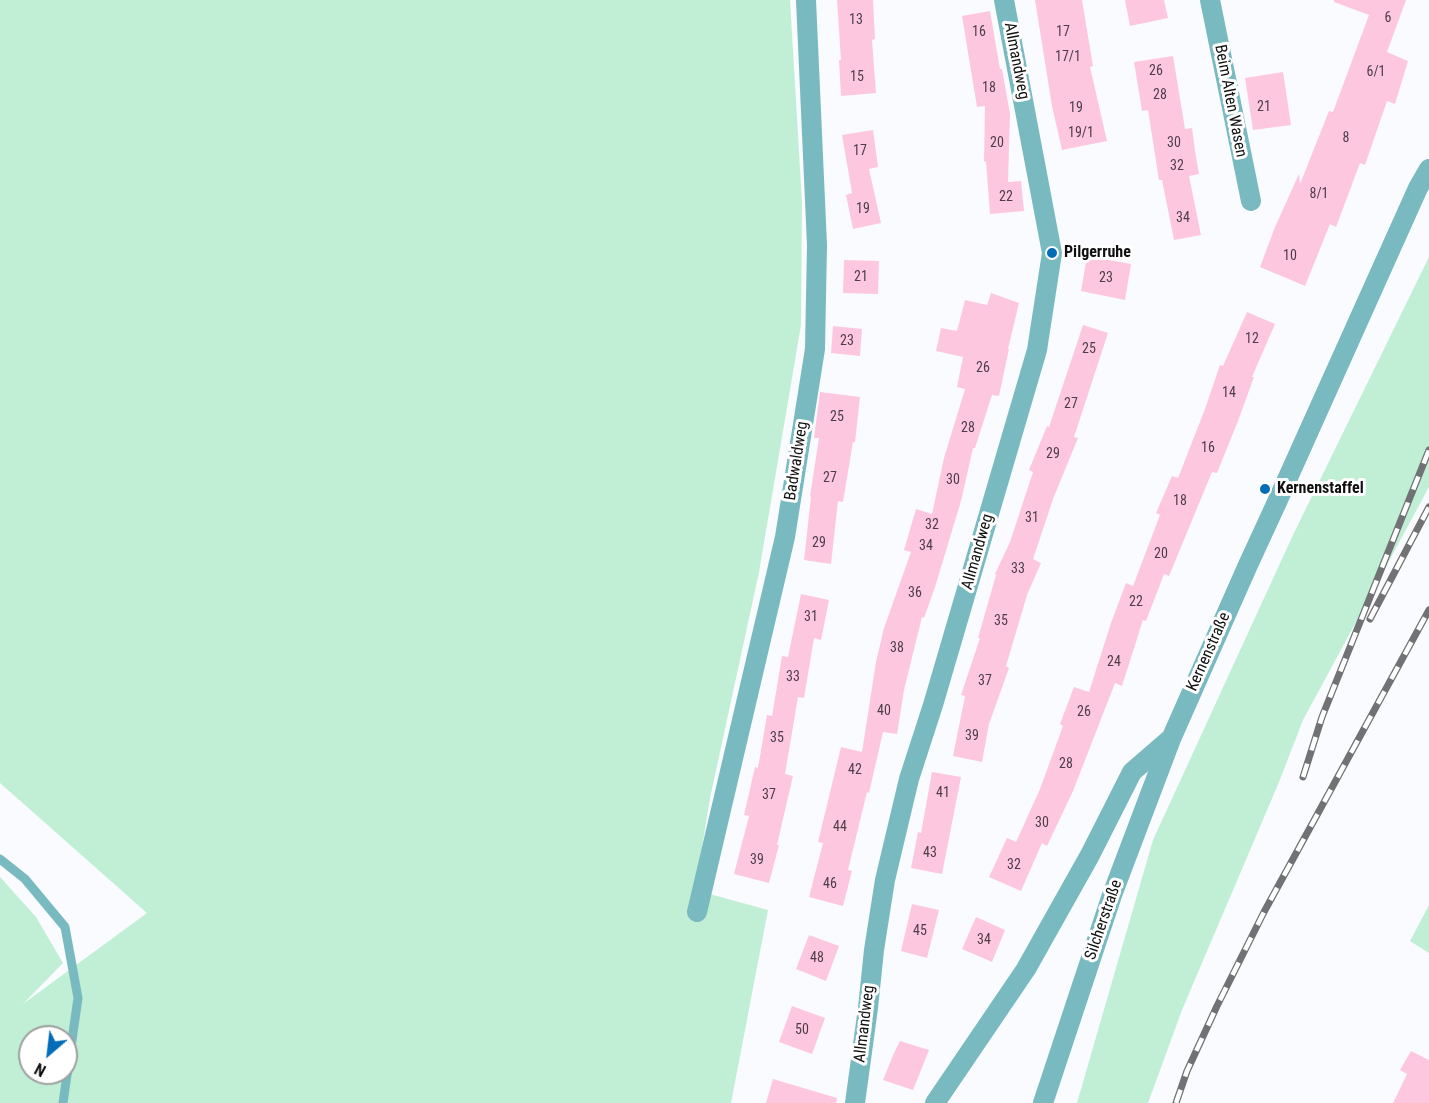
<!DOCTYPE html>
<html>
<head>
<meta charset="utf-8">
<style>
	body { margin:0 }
	#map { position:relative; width:1429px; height:1103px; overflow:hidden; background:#f9fbfe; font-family:"Roboto Condensed",sans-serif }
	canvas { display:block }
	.north { position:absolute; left:18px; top:1025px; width:60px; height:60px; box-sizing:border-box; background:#fff; border:2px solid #9f9fa0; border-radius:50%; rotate:208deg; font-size:16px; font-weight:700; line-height:24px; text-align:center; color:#101011 }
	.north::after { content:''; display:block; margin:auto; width:21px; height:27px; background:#026cb8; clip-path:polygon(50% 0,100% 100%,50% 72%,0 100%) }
</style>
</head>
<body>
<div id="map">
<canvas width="1429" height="1103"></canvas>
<div class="north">N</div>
</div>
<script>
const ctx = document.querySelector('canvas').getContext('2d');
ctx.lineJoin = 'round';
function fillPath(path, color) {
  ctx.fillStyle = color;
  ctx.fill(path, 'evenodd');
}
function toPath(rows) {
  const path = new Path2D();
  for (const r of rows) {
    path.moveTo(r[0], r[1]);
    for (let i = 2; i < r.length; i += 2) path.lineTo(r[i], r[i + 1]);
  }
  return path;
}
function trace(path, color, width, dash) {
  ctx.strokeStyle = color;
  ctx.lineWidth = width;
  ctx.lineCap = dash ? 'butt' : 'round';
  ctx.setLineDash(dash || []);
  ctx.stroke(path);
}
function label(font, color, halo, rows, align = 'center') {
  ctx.font = font + ' "Roboto Condensed",sans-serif';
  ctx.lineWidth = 6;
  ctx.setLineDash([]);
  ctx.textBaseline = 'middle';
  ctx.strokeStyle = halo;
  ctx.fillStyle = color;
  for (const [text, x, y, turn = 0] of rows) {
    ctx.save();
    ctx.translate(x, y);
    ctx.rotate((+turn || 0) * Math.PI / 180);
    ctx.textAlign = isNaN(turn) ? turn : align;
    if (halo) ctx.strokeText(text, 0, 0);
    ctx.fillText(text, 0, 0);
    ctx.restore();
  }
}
const green = toPath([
	[0,0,790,0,802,203,801,325,759,572,710,798,695,890,768,910,731,1103,0,1103,0,877,36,917,63,963,23,1004,147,913,0,783],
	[30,1037,66,1037,66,1073,30,1073],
	[1429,257,1429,487,1303,720,1279,782,1182,1010,1148,1103,1077,1103,1153,840,1293,535],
	[1429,905,1429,953,1410,941]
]);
const building = toPath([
	[837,0,873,0,875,39,872,40,876,93,841,96,839,60,841,60],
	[1035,0,1082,0,1093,66,1090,67,1107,141,1062,150,1052,106],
	[1125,0,1164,0,1168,18,1130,26],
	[1334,0,1406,0,1387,52,1408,61,1395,104,1387,101,1365,165,1360,163,1336,227,1330,224,1305,286,1260,267,1275,227,1299,174,1300,184,1329,111,1333,112,1369,15,1334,2],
	[990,11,1000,69,1002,69,1010,114,1008,182,1021,181,1024,211,990,214,986,162,984,161,985,106,977,107,962,16],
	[1173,56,1185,129,1192,128,1195,151,1199,174,1189,176,1201,235,1174,240,1162,180,1159,180,1148,110,1142,111,1134,62],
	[1283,72,1291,125,1253,130,1245,78],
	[873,130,878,167,869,169,881,223,853,229,846,195,852,193,842,135],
	[1087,256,1131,264,1125,300,1081,291],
	[844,260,879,261,878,294,843,293],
	[991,293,1019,303,1008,349,1009,349,999,396,992,395,975,448,973,448,961,501,935,587,924,618,922,617,904,690,897,734,883,732,869,793,867,792,848,870,852,871,843,906,809,897,823,843,818,842,841,747,862,752,876,662,884,628,911,552,904,550,916,509,932,514,944,458,965,389,957,387,963,357,936,351,941,328,957,331,965,300,987,305],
	[1247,312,1275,324,1252,377,1254,377,1238,421,1217,473,1212,472,1169,576,1164,574,1146,621,1143,620,1122,686,1115,683,1073,791,1047,846,1042,843,1021,891,989,877,1007,838,1016,842,1040,789,1063,726,1060,724,1074,687,1089,692,1111,623,1126,583,1133,586,1160,515,1156,513,1172,476,1178,478,1205,409,1220,365,1223,366],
	[1083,325,1108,333,1074,437,1078,438,1053,499,1033,559,1041,563,1027,595,1006,666,1009,668,989,724,982,762,953,756,965,696,961,695,980,638,978,638,996,575,995,574,1010,542,1033,472,1029,470,1047,426,1049,427],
	[833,326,862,329,860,356,831,353],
	[820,392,860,397,855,442,853,442,843,502,838,501,831,564,804,560,811,497,810,496,819,438,814,438],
	[801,594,829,600,821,640,814,638,804,698,798,697,785,774,793,776,777,845,779,845,769,883,734,874,749,816,744,815,755,767,758,768,767,715,772,716,782,656,788,657],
	[932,772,961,777,942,874,911,868,918,832,921,833],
	[912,904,939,910,927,958,901,951],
	[976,917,1005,930,992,962,962,949],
	[809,935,839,946,826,981,796,969],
	[792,1006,825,1018,812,1054,779,1042],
	[900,1041,929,1050,913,1090,883,1080,894,1053],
	[1411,1051,1429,1060,1429,1103,1393,1103,1407,1074,1400,1070],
	[773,1079,837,1098,836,1103,766,1103]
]);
const lane = toPath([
	[0,859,25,879,65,927,78,998,63,1103]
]);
const street = toPath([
	[1210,0,1251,201],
	[697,912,785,537,815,349,817,245,806,0],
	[855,1103,868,1008,874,950,885,880,909,779,933,705,1037,350,1052,253,1004,0],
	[935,1103,1026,969,1090,855,1132,772,1169,740],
	[1043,1103,1112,895,1171,739,1248,565,1277,502,1418,188,1429,169]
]);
const rail = toPath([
	[1370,619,1429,507],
	[1303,777,1322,717,1429,450],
	[1176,1103,1187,1071,1217,1006,1264,912,1429,610]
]);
const markers = [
	[1052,253,6,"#026cb8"],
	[1265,489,6,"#026cb8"]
];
const numberNames = [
	["6",1388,18],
	["13",856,20],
	["16",979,32],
	["17",1063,32],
	["17/1",1068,57],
	["26",1156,71],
	["6/1",1376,72],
	["15",857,77],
	["18",989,88],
	["28",1160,95],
	["21",1264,107],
	["19",1076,108],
	["19/1",1081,133],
	["8",1346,138],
	["20",997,143],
	["30",1174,143],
	["17",860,151],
	["32",1177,166],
	["8/1",1319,194],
	["22",1006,197],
	["19",863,209],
	["34",1183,218],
	["10",1290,256],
	["21",861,277],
	["23",1106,278],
	["12",1252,339],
	["23",847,341],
	["25",1089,349],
	["26",983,368],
	["14",1229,393],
	["27",1071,404],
	["25",837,417],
	["28",968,428],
	["16",1208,448],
	["29",1053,454],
	["27",830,478],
	["30",953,480],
	["18",1180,501],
	["31",1032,518],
	["32",932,525],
	["29",819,543],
	["34",926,546],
	["20",1161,554],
	["33",1018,569],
	["36",915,593],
	["22",1136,602],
	["31",811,617],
	["35",1001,621],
	["38",897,648],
	["24",1114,662],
	["33",793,677],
	["37",985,681],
	["40",884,711],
	["26",1084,712],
	["39",972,736],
	["35",777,738],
	["28",1066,764],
	["42",855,770],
	["41",943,793],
	["37",769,795],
	["30",1042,823],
	["44",840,827],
	["43",930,853],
	["39",757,860],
	["32",1014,865],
	["46",830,884],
	["45",920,931],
	["34",984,940],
	["48",817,958],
	["50",802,1030]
];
const streetNames = [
	["Allmandweg",1016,61,79],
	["Beim Alten Wasen",1230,101,79],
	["Badwaldweg",797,461,-81],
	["Allmandweg",978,552,-74],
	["Kernenstraße",1209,652,-66],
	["Silcherstraße",1104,920,-71],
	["Allmandweg",865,1024,-83]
];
const poiNames = [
	["Pilgerruhe",1064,253],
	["Kernenstaffel",1277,489]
];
fillPath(green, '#c0efd5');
fillPath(building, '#fec7e0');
trace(lane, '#79b9c0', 9);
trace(street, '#79b9c0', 20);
trace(rail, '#717274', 7);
trace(rail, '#fff', 4.5, [14]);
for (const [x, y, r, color] of markers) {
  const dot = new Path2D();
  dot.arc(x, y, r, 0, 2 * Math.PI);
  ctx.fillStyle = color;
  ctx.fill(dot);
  trace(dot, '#fff', 2);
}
label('14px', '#4c3e45', null, numberNames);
label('16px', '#101011', '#fff', streetNames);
label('bold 16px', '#101011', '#fff', poiNames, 'left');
</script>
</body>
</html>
